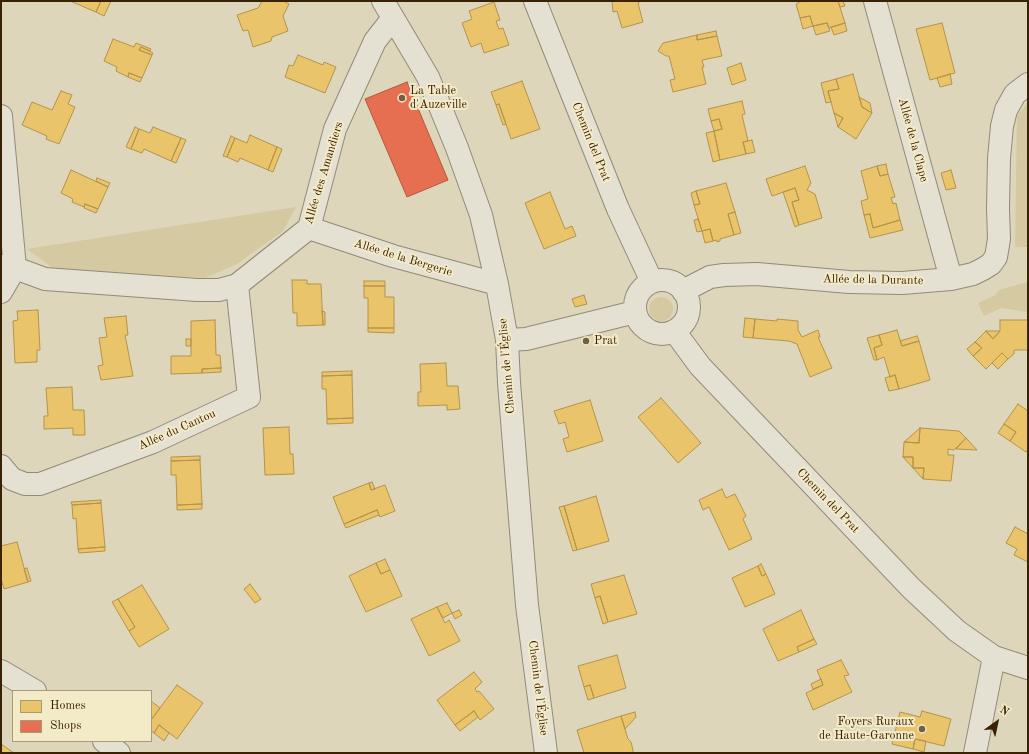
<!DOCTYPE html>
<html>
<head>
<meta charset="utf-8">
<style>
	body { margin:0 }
	#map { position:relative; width:1029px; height:754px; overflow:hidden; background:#ddd6ba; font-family:"Old Standard TT",serif }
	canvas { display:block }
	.frame { position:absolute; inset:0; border:2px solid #392104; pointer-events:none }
	.legend { position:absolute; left:12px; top:690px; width:140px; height:52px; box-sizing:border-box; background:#f3eac8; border:1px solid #a99a7a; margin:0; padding:5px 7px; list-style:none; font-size:12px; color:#392104 }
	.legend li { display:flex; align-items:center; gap:8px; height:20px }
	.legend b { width:20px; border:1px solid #a99a7a }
	.north { position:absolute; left:977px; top:702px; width:40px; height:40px; -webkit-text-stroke:3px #f3eac8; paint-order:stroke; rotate:33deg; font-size:11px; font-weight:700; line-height:16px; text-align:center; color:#392104 }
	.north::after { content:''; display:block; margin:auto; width:14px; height:18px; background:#392104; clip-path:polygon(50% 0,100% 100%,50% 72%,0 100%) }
</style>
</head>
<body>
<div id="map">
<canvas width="1029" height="754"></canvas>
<div class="frame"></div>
<ul class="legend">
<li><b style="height:11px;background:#e9c46a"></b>Homes</li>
<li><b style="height:11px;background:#e76f51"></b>Shops</li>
</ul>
<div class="north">N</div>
</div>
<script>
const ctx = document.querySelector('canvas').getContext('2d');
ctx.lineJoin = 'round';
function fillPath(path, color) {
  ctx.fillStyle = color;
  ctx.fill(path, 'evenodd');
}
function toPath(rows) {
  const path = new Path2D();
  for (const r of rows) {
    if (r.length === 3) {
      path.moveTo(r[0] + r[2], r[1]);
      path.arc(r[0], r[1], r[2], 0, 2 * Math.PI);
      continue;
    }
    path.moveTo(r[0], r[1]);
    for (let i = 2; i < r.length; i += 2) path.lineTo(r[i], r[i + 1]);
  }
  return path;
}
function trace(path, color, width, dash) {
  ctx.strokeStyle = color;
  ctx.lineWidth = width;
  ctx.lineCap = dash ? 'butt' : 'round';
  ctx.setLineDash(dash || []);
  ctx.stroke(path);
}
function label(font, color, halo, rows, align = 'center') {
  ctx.font = font + ' "Old Standard TT",serif';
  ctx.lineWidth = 4;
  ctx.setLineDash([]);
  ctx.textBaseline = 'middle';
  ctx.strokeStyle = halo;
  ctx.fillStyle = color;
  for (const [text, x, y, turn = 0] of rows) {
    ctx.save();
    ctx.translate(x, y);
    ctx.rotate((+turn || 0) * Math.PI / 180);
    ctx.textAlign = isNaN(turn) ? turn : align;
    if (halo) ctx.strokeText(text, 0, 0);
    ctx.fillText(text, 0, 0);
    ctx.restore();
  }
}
const green = toPath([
	[1028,102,1028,247,1015,247,1017,116],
	[296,207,283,231,237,264,205,278,57,271,27,249],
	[1028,282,1028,312,1001,308,984,316,978,303,994,296,999,290],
	[661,309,12]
]);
const homes = toPath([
	[70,1,101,1,96,12,70,1],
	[101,1,111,1,104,16,96,12,101,1],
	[262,1,283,1,289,4,283,16,288,31,272,37,271,41,253,47,248,30,243,31,237,15,258,8,262,1],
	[612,1,639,1,639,3,638,3,643,22,622,28,617,11,613,12,612,1],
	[802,1,838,1,845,23,829,28,827,23,813,26,810,16,800,18,796,4,802,1],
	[838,1,843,1,845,6,840,7,838,1],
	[494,2,500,20,496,21,499,29,503,28,509,45,484,53,481,43,471,47,462,23,472,19,469,11,494,2],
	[810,16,813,26,803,29,800,18,810,16],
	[827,23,830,31,816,35,813,26,827,23],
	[845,23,847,31,834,35,831,27,845,23],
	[942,23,955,73,930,80,916,29,942,23],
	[716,31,717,36,697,40,697,35,716,31],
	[697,35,697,40,717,36,722,56,702,60,704,67,702,67,706,84,673,92,670,80,675,79,669,56,666,56,658,51,663,43,697,35],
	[113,39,134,47,136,43,151,49,150,51,141,47,139,50,152,55,142,78,129,73,128,77,116,71,117,67,104,61,113,39],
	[141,47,153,53,152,55,139,50,141,47],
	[298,55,323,65,324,62,336,67,325,93,285,77,289,65,293,66,298,55],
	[741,63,746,80,732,85,727,68,741,63],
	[129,73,142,78,140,82,128,77,129,73],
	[853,74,862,107,872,113,856,139,838,127,843,118,834,113,828,91,839,89,836,79,853,74],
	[950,74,952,84,940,87,937,78,950,74],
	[836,79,839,89,828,91,831,102,826,103,821,83,836,79],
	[522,81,540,129,511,139,499,104,496,105,491,92,522,81],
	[61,91,72,95,68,104,75,107,59,144,46,139,47,136,22,125,32,102,52,110,61,91],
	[859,97,870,103,872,113,862,107,859,97],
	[742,101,745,114,742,115,748,141,743,142,746,154,720,160,714,131,722,129,719,119,711,121,708,109,742,101],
	[499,104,506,124,503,125,496,105,499,104],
	[834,113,843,118,838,127,835,116,834,113],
	[719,119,722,129,714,131,711,121,719,119],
	[135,127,139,129,131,149,126,147,135,127],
	[153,127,181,138,171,161,144,149,142,153,131,149,139,129,150,133,153,127],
	[714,131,720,160,713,162,706,133,714,131],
	[250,135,277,147,268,170,240,158,238,162,227,157,235,138,247,143,250,135],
	[231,136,235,138,227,157,223,156,231,136],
	[181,138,186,140,176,163,171,161,181,138],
	[752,140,755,152,746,154,743,142,752,140],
	[277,147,282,149,273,172,268,170,277,147],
	[886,164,888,174,880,176,877,166,886,164],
	[805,166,811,183,807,190,815,194,822,218,799,225,792,202,799,200,795,188,772,196,766,179,805,166],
	[877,166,880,176,888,174,895,197,891,198,893,204,896,203,900,220,873,228,870,214,864,215,861,201,868,199,861,171,877,166],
	[71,170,108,187,98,209,85,204,84,207,72,202,73,199,61,193,71,170],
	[951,170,956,188,946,190,941,173,951,170],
	[97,178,110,183,108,187,96,181,97,178],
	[726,183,735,212,728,214,734,235,720,239,720,241,717,242,717,240,713,241,710,229,702,231,694,205,700,204,696,191,726,183],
	[795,188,799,200,792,202,799,225,795,227,783,192,795,188],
	[696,191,700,204,694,205,691,193,696,191],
	[550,192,565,229,572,226,576,236,544,249,525,203,550,192],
	[85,204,98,209,96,213,84,208,85,204],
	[735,212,741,233,734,235,728,214,735,212],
	[870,214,873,228,900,220,903,230,870,238,864,215,870,214],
	[698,219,702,231,697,232,694,220,698,219],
	[710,229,713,241,705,243,702,231,710,229],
	[292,280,307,280,307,284,321,284,323,325,297,326,297,313,293,313,292,280],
	[364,281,385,281,385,286,364,286,364,281],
	[364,286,385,286,385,297,394,297,394,328,368,328,368,298,364,298,364,286],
	[584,295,587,304,575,307,572,299,584,295],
	[38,310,40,350,37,350,37,362,15,363,13,321,18,320,17,311,38,310],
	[322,311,325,312,325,325,323,325,322,311],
	[126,316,128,335,125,335,133,376,101,380,98,366,103,365,99,338,107,337,104,318,126,316],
	[745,318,755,319,753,338,743,337,745,318],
	[755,319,777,321,777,319,798,321,798,330,802,337,818,330,820,337,818,337,832,368,810,377,797,344,789,341,753,338,755,319],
	[215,320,216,355,220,355,221,368,202,369,202,373,171,374,171,356,191,356,191,321,215,320],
	[1000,320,1028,320,1028,350,1014,350,1014,354,1008,359,1002,353,986,369,973,356,982,348,975,342,986,331,993,339,1000,331,1000,320],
	[368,328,394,328,394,333,368,332,368,328],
	[897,330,902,346,919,341,930,380,899,389,895,375,890,377,884,357,877,360,874,348,882,345,879,335,897,330],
	[986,331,1000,331,993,339,986,331],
	[879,335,882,345,874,348,877,360,874,360,867,338,879,335],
	[917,336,919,341,902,346,900,341,917,336],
	[186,339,191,339,191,346,186,346,186,339],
	[975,342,982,348,973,356,967,349,975,342],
	[1002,353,1008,359,998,369,992,363,1002,353],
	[446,363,447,386,458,386,460,409,447,410,447,405,418,406,418,392,421,392,420,364,446,363],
	[221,368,221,372,202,373,202,369,221,368],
	[352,371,352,375,322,376,322,372,352,371],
	[352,375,353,418,327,419,326,389,322,389,322,376,352,375],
	[895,375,899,389,889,391,885,378,895,375],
	[72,387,73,410,84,410,85,435,73,435,73,428,44,429,44,416,48,416,46,388,72,387],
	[661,398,701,443,678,463,638,417,661,398],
	[590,400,603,441,567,452,563,439,569,437,565,422,559,424,554,411,590,400],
	[1018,404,1028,411,1028,449,1026,452,1010,441,1016,432,1004,424,1018,404],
	[353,418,353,423,327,424,327,419,353,418],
	[1004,424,1016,432,1010,441,998,433,1004,424],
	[289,427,290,454,293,454,294,474,265,475,263,428,289,427],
	[920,428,919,443,904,442,920,428],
	[920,428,959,431,966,438,954,450,948,449,948,455,954,455,951,481,923,479,924,468,913,468,913,457,903,457,904,442,919,443,920,428],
	[966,438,977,450,956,449,966,438],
	[200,456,200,460,171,461,171,457,200,456],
	[903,457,913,457,913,468,903,457],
	[200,460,202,504,177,505,176,475,171,475,171,461,200,460],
	[913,468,924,468,923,479,913,468],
	[372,482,375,489,371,490,369,483,372,482],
	[369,483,371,490,385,485,395,511,380,517,377,510,344,524,333,497,369,483],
	[722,489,726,498,735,494,746,516,743,519,752,539,729,550,709,507,703,510,699,500,722,489],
	[596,496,609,541,577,550,564,506,596,496],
	[101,500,101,503,72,505,71,502,101,500],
	[101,503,105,547,78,549,76,518,73,519,72,505,101,503],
	[202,504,202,509,177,510,177,505,202,504],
	[564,506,577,550,573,551,559,507,564,506],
	[377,510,379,515,346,528,344,524,377,510],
	[1015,527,1028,534,1028,562,1014,555,1017,549,1006,543,1015,527],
	[17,542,28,582,4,589,1,579,1,546,17,542],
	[105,547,105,551,79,553,78,549,105,547],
	[385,559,390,570,381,574,376,563,385,559],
	[376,563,381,574,390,570,402,596,366,612,349,576,376,563],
	[761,564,766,574,762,576,758,566,761,564],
	[758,566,762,576,766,574,775,594,745,607,732,578,758,566],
	[27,568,31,581,28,582,24,569,27,568],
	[624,575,637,614,608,622,600,596,595,598,591,584,624,575],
	[250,584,261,599,255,603,244,589,250,584],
	[142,585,169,629,139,647,129,631,135,627,118,599,142,585],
	[600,596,608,622,603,624,595,598,600,596],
	[118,599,135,627,129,631,112,602,118,599],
	[447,603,452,613,443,618,437,607,447,603],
	[437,607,445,623,449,620,460,641,429,656,411,619,437,607],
	[459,610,462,615,455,619,452,613,459,610],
	[801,610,814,639,797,647,799,652,778,661,763,629,801,610],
	[814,639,817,644,799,652,797,647,814,639],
	[617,655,626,688,594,698,590,685,584,687,578,666,617,655],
	[841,660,849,675,844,676,852,692,813,710,806,693,823,685,817,670,841,660],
	[474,672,482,682,475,689,477,692,479,691,494,709,480,720,474,711,455,725,437,700,474,672],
	[821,679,823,685,813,689,811,684,821,679],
	[177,685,203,703,177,739,159,725,154,733,151,731,151,720,177,685],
	[590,685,594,698,588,700,584,687,590,685],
	[151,701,160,708,151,720,151,701],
	[474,711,478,717,460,731,455,725,474,711],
	[922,711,951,719,944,746,915,739,913,749,892,744,900,712,920,717,922,711],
	[635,712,636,717,625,729,621,716,635,712],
	[621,716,628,739,631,742,633,750,633,753,584,753,577,730,621,716],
	[159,725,169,733,164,741,154,733,159,725],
	[915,739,926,741,924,752,913,749,915,739],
	[1,744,14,753,1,753,1,744]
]);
const shops = toPath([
	[407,82,448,180,407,197,365,99,407,82]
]);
const minor = toPath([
	[383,1,428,77,457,148,481,215,497,284,507,340,509,383,527,605,546,753],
	[535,1,618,209,652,282],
	[875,1,951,279],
	[1,116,15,268,1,292],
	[309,228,393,256,497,284],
	[1,266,15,268,45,279,197,290,219,290,237,285,309,228,335,129,375,41,393,18],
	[662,307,27],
	[683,291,710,277,724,275,757,274,849,282,902,283,951,279,973,274,983,269,991,264,996,257,999,239,998,208,999,158,1002,126,1006,110,1015,94,1028,84],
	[675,332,700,366,911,588,957,631,994,657,1028,668],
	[507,340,526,339,635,312],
	[1,466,12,479,25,484,40,484,153,442,249,397,237,285],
	[1,671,35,691],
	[104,741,119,753],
	[975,753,994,657]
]);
const markers = [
	[402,98,4,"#726044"],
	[586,341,4,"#726044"],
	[922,729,4,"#726044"]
];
const poiNames = [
	["La Table",410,91],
	["d'Auzeville",410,105],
	["Prat",594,341],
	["Foyers Ruraux",914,722,"right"],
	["de Haute-Garonne",914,736,"right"]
];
const streetNames = [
	["Allée de la Clape",913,140,75],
	["Chemin del Prat",591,142,68],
	["Allée des Amandiers",324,173,-73],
	["Allée de la Bergerie",403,258,17],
	["Allée de la Durante",873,280,1],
	["Chemin de l'Église",507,366,-95],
	["Allée du Cantou",177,430,-24],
	["Chemin del Prat",828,501,46],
	["Chemin de l'Église",538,688,83]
];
fillPath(green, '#d5c9a2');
fillPath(homes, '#e9c46a');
trace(homes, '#b4934b', 1);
fillPath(shops, '#e76f51');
trace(shops, '#b3583a', 1);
trace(minor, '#928a77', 24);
trace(minor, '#e4e0d2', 22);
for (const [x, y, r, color] of markers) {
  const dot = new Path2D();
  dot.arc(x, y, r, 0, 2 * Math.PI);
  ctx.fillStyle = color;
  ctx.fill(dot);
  trace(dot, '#f3eac8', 1.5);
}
label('12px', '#392104', '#f3eac8', poiNames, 'left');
label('12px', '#392104', '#f3eac8', streetNames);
</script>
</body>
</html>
